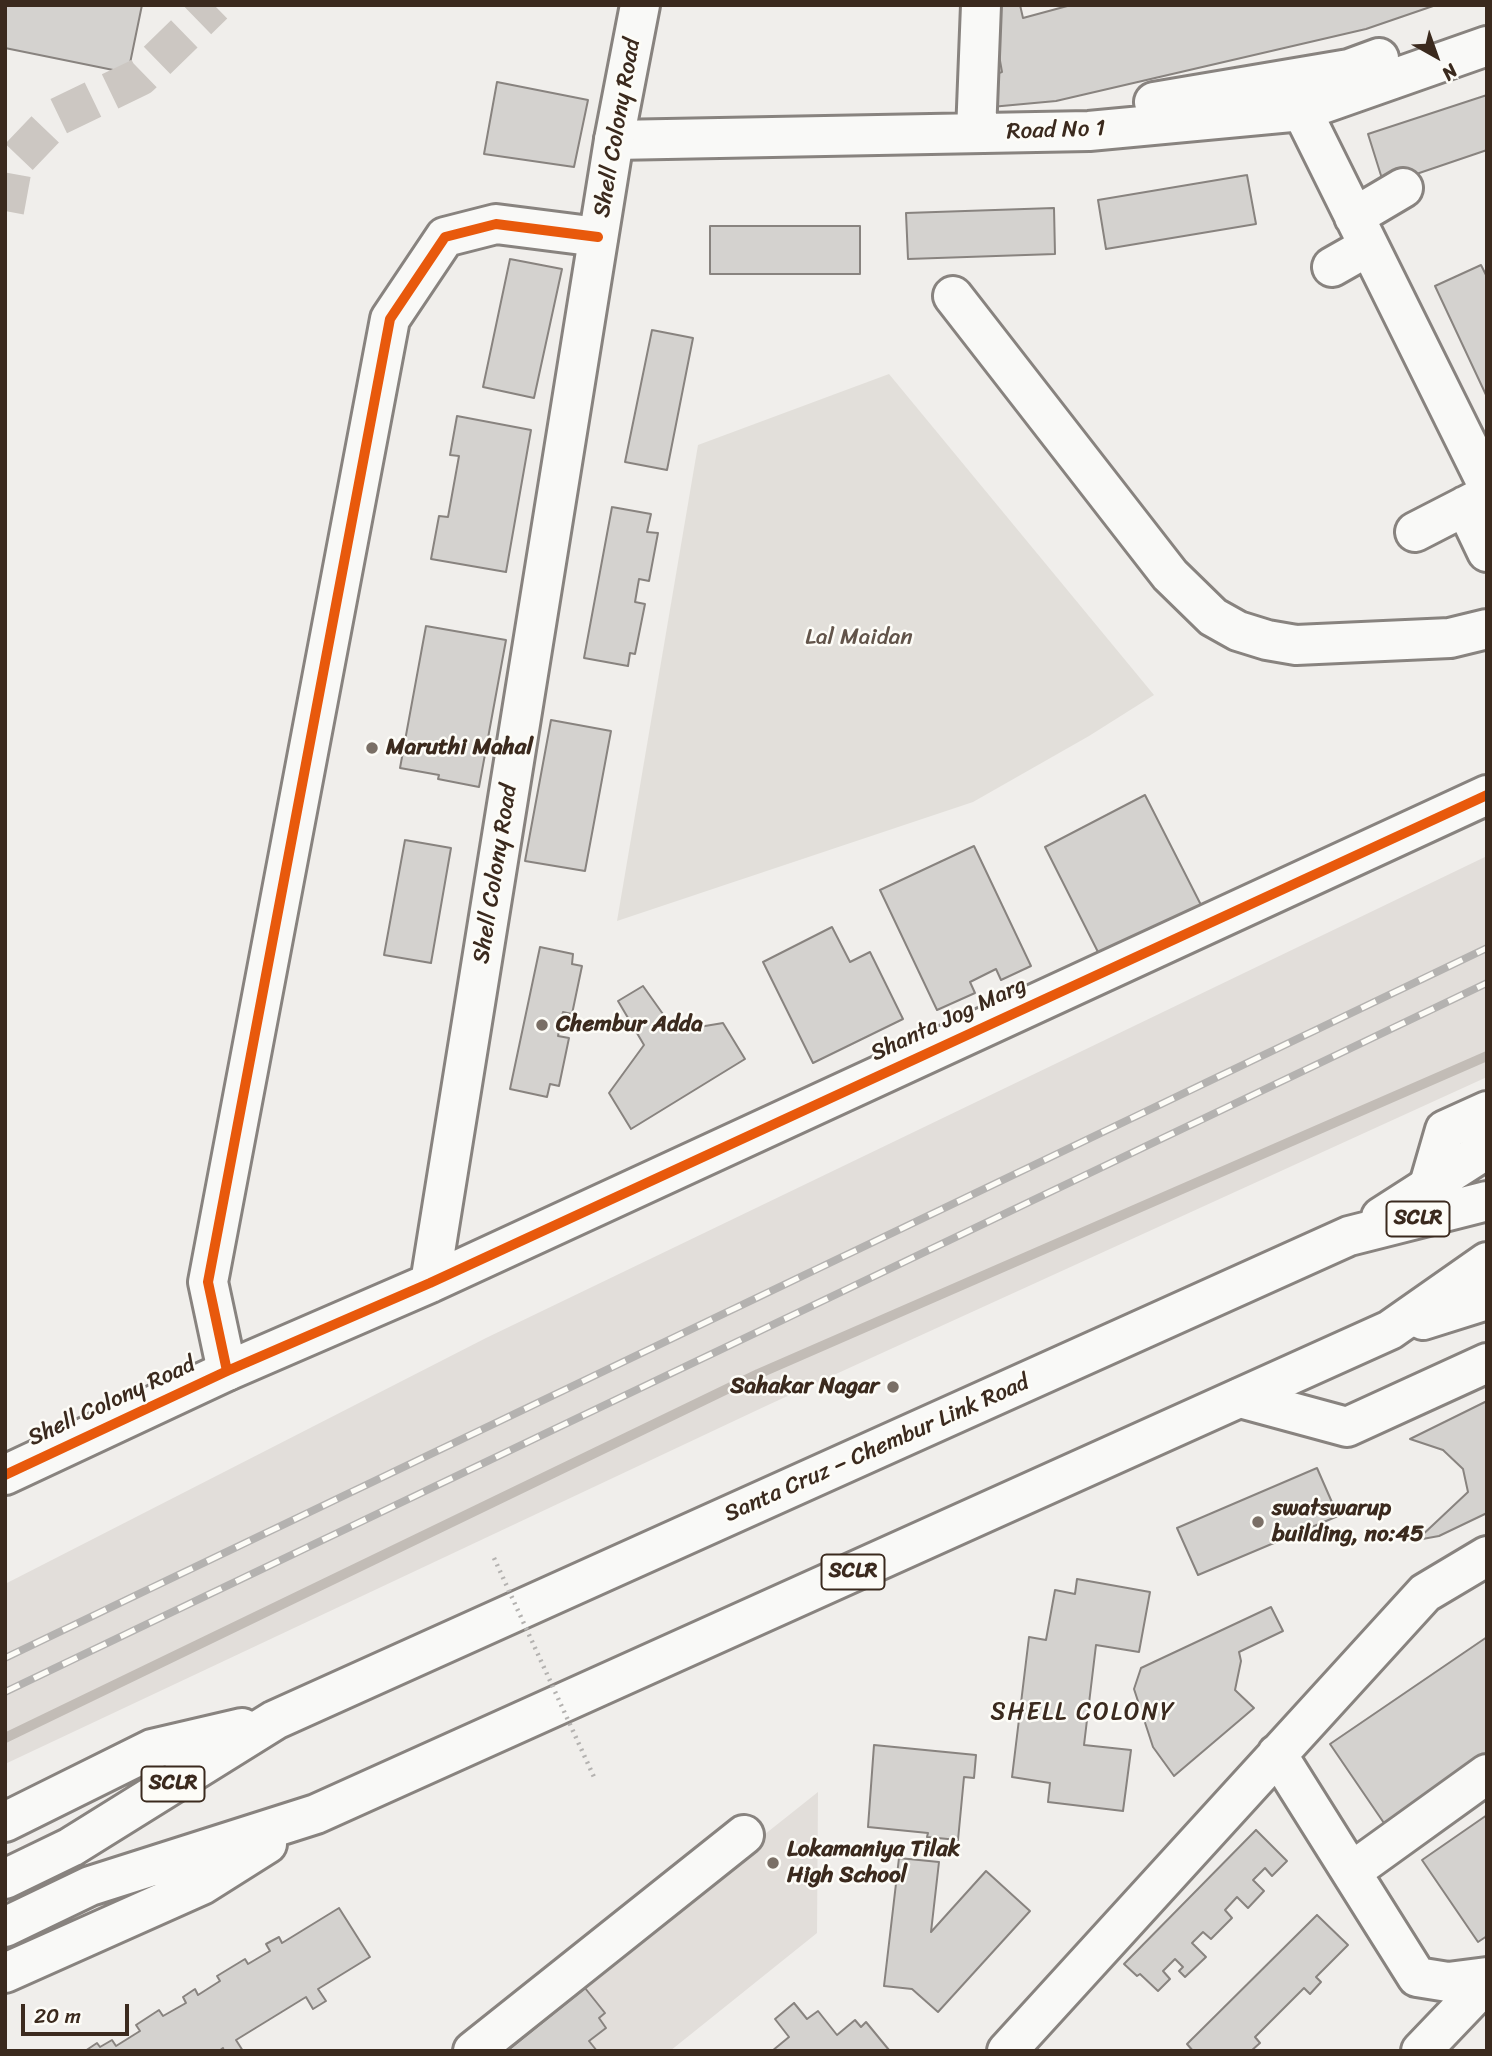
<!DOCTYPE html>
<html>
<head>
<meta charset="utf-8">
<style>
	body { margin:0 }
	#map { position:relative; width:1492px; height:2056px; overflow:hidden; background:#f0eeeb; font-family:Sriracha,sans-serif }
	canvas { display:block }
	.frame { position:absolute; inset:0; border:7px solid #3b2a1e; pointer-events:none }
	.north { position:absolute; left:1401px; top:21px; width:70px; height:70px; -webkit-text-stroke:5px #fdfcf7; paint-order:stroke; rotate:140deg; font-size:19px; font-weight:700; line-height:28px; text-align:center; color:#3b2a1e }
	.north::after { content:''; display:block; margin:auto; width:24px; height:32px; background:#3b2a1e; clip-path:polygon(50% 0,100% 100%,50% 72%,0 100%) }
	.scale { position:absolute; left:21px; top:2004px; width:108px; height:32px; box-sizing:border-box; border:4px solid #3b2a1e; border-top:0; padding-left:9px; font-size:21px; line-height:24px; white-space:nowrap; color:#3b2a1e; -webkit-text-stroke:5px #fdfcf7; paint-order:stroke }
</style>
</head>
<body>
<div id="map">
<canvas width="1492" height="2056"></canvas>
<div class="frame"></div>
<div class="north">N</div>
<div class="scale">20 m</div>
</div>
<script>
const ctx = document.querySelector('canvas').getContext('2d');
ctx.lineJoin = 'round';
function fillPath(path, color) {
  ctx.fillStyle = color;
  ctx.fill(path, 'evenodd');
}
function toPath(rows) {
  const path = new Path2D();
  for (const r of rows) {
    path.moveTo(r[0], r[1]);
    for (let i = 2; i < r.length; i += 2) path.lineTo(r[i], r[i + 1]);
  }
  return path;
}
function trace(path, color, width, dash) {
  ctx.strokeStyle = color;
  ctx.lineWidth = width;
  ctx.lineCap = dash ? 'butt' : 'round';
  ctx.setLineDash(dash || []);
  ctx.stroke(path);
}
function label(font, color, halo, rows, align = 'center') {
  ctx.font = font + ' Sriracha,sans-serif';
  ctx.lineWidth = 5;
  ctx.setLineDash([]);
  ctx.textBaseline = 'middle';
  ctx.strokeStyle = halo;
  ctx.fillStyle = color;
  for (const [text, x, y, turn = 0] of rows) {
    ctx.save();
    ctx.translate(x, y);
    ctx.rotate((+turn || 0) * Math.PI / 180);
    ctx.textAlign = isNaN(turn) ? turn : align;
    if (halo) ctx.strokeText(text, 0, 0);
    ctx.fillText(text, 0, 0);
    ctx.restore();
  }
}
const built = toPath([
	[1487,856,1487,1077,768,1405,5,1764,5,1584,486,1338],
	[818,1792,817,1933,670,2051,492,2051]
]);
const green = toPath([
	[889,374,1154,695,1089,736,973,802,617,921,698,445]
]);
const stream = toPath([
	[5,1738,758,1374,1487,1056]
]);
const building = toPath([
	[5,5,142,5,128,73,5,48,5,5],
	[990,5,1020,5,1023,18,1071,5,1436,5,1366,29,1056,101,991,107,986,77,1002,72,990,5],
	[497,82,588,100,574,167,484,154,497,82],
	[1487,95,1487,150,1384,185,1368,134,1487,95],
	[1247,175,1256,224,1106,249,1098,200,1247,175],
	[1054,208,1055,254,908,259,906,213,1054,208],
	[710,226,860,226,860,274,710,274,710,226],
	[510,259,562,269,534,398,483,387,510,259],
	[1481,265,1487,277,1487,397,1435,286,1481,265],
	[652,330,693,338,667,470,625,462,652,330],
	[457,416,531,430,506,572,431,559,439,516,448,517,459,456,450,455,457,416],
	[612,507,651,514,647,532,658,533,649,581,639,579,635,602,645,604,635,654,630,653,628,666,584,658,612,507],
	[426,626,506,640,479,787,438,779,439,775,400,768,426,626],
	[551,720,611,731,585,871,525,861,551,720],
	[1145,795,1201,905,1100,956,1045,847,1145,795],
	[405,840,451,848,431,963,384,955,405,840],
	[974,846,1031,966,1001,980,996,969,970,982,975,993,937,1010,880,890,974,846],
	[832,927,850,962,870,952,903,1019,813,1063,763,962,832,927],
	[540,947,573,954,572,964,582,966,572,1014,563,1012,558,1036,569,1038,559,1086,550,1084,547,1097,510,1089,540,947],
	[643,986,675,1031,723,1023,745,1059,631,1129,609,1093,644,1045,618,1001,643,986],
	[1487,1401,1487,1513,1439,1536,1417,1540,1468,1492,1463,1469,1443,1450,1410,1439,1487,1401],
	[1317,1468,1338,1516,1198,1575,1177,1528,1317,1468],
	[1077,1579,1150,1592,1139,1652,1096,1645,1084,1745,1131,1750,1123,1811,1048,1802,1050,1783,1012,1777,1029,1637,1046,1640,1055,1590,1075,1594,1077,1579],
	[1271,1607,1283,1631,1239,1652,1241,1661,1235,1690,1254,1708,1174,1776,1153,1747,1134,1689,1141,1668,1271,1607],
	[1487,1637,1487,1758,1386,1826,1330,1744,1487,1637],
	[874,1745,976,1755,974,1778,964,1777,958,1840,927,1837,928,1833,868,1827,874,1745],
	[1487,1815,1487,1936,1478,1942,1422,1860,1487,1815],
	[1256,1830,1287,1861,1272,1876,1265,1868,1253,1880,1264,1891,1248,1908,1237,1897,1225,1910,1232,1918,1211,1939,1203,1932,1192,1943,1206,1957,1185,1977,1179,1971,1183,1967,1175,1959,1163,1971,1170,1979,1158,1991,1140,1974,1137,1976,1124,1964,1256,1830],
	[899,1858,939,1862,931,1932,986,1871,1030,1911,938,2012,912,1989,884,1986,899,1858],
	[339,1908,370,1957,318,1989,326,2001,313,2009,306,1997,236,2040,243,2051,224,2051,223,2048,219,2051,85,2051,97,2043,100,2047,112,2040,116,2046,140,2031,136,2025,159,2010,163,2016,186,2003,183,1997,195,1989,198,1995,220,1981,217,1976,245,1959,248,1964,270,1951,266,1944,279,1937,282,1943,339,1908],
	[1317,1915,1348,1945,1316,1977,1321,1982,1310,1994,1304,1988,1255,2037,1260,2043,1251,2051,1193,2051,1187,2044,1317,1915],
	[585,1988,605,2013,599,2018,606,2028,589,2041,597,2051,507,2051,585,1988],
	[794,2003,807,2019,818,2011,837,2035,855,2020,861,2027,866,2022,889,2050,772,2051,789,2037,775,2019,794,2003]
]);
const streetTunnel = toPath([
	[5,211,14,162,57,117,140,77,214,5]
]);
const street = toPath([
	[1154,102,1349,69,1379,58],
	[1302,111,1487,484],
	[976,133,981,5],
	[614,140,1089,131,1302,111,1487,46],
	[1354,217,1403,188],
	[1332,267,1369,246],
	[953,296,1170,575,1213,617,1238,631,1267,640,1296,645,1450,638,1487,629],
	[1465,506,1487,552],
	[1415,532,1487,495],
	[1429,1185,1445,1130,1487,1111],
	[227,1371,208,1282,390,319,445,237,496,224,598,237],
	[1240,1398,1347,1427,1487,1363],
	[1277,1754,1417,1977,1448,1982,1487,1977],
	[1351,1872,1487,1774],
	[473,2051,744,1835],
	[1007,2051,1425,1593,1487,1556],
	[1421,2051,1487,1982]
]);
const secondary = toPath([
	[430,1283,614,140,640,5],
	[5,1475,227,1371,430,1283,1487,795]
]);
const highway = toPath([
	[1381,1217,1487,1149],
	[1423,1320,1487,1300],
	[5,1822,152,1749,242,1728],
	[5,1879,71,1847,275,1720,1349,1236,1487,1201],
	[5,1927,90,1886,316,1814,1390,1330,1487,1262],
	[5,1973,202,1885,267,1844]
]);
const rail = toPath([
	[5,1658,1487,948],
	[5,1692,1487,983]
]);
const pathBridge = toPath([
	[494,1558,594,1777]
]);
const cycleway = toPath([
	[227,1371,208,1282,390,319,445,237,496,224,598,237],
	[5,1475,227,1371,430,1283,1487,795]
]);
const markers = [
	[372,748,7,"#7a6f66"],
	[542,1025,7,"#7a6f66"],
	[893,1387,7,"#7a6f66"],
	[1258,1522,7,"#7a6f66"],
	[773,1863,7,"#7a6f66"]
];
const shields = [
	[1418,1219,63],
	[853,1572,63],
	[173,1784,63]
];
const shieldNames = [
	["SCLR",1418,1219],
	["SCLR",853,1572],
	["SCLR",173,1784]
];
const streetNames = [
	["Shell Colony Road",618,128,-80],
	["Road No 1",1056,131,-2],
	["Shell Colony Road",496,874,-81],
	["Shanta Jog Marg",949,1020,-25],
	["Shell Colony Road",112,1402,-25],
	["Santa Cruz – Chembur Link Road",877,1449,-24]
];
const parkNames = [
	["Lal Maidan",859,638]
];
const poiNames = [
	["Maruthi Mahal",386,748],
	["Chembur Adda",556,1025],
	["Sahakar Nagar",879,1387,"right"],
	["swatswarup",1272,1509],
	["building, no:45",1272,1535],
	["Lokamaniya Tilak",787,1850],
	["High School",787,1876]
];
const neighbourhoodNames = [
	["SHELL COLONY",1083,1713]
];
fillPath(built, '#e2deda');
fillPath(green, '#e2dfda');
trace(stream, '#c2bcb6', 10);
fillPath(building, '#d4d2cf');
trace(building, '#88837f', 2);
trace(streetTunnel, '#ccc7c2', 38, [38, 19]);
trace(street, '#88837f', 44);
trace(secondary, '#88837f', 44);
trace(highway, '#88837f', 44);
trace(street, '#f9f9f7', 38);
trace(secondary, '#f9f9f7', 38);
trace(highway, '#f9f9f7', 38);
trace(rail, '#b4b2b0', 8);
trace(rail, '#fdfcf7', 5, [16]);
trace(pathBridge, '#b4b2b0', 4.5, [2, 5]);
trace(cycleway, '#e8590c', 10);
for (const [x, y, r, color] of markers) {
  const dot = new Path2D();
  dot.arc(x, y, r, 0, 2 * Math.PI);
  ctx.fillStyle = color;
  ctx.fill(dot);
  trace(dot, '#fdfcf7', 2.5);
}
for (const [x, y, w] of shields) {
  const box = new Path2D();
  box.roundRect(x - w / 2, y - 17.5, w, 35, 5);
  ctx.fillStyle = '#fdfcf7';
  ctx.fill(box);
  trace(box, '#3b2a1e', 2);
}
label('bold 21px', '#3b2a1e', null, shieldNames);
label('23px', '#3b2a1e', '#fdfcf7', streetNames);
label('23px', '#62544a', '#fdfcf7', parkNames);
label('bold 23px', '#3b2a1e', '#fdfcf7', poiNames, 'left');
ctx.letterSpacing = '2px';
label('24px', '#3b2a1e', '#fdfcf7', neighbourhoodNames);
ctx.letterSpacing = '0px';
</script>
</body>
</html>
